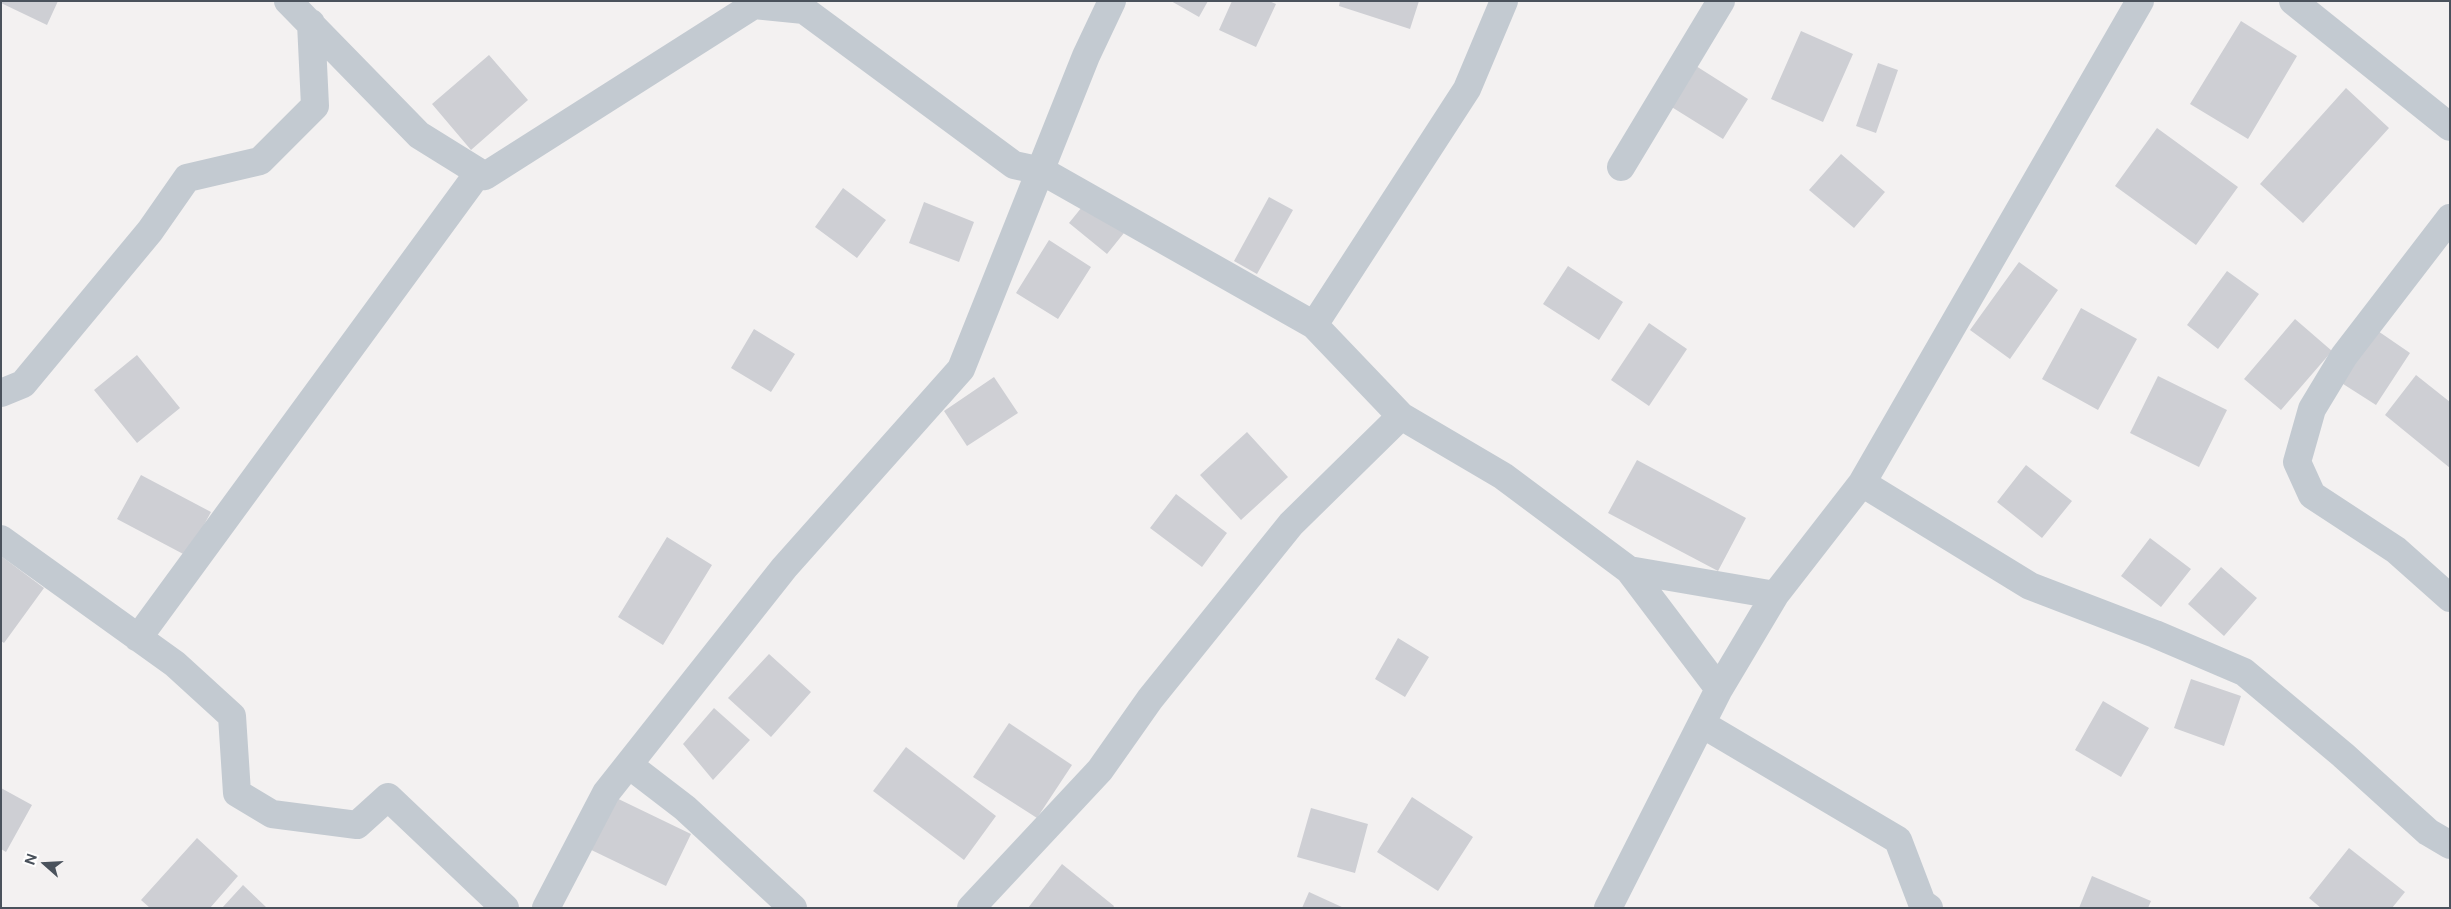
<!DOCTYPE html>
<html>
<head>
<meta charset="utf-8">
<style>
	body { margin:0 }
	#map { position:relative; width:2451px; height:909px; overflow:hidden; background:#f3f1f1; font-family:"Public Sans",sans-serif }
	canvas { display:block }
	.frame { position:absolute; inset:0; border:2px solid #4a525c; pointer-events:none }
	.north { position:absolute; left:20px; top:839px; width:50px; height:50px; -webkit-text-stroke:4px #fff; paint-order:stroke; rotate:289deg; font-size:14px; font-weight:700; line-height:20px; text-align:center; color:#4a525c }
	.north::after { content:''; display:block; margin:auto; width:18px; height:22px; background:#4a525c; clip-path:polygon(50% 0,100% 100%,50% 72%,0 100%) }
</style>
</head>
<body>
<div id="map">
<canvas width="2451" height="909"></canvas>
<div class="frame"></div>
<div class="north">N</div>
</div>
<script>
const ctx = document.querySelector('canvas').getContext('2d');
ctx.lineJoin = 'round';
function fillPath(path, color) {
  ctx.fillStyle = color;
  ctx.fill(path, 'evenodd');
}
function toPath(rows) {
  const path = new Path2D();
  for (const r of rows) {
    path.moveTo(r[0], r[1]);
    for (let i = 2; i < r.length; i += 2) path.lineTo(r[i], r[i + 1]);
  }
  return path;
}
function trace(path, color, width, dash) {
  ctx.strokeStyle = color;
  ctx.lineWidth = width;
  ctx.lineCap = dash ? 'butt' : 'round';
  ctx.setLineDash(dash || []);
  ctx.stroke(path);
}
const building = toPath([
	[1,1,58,1,47,25,1,3],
	[1171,1,1208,1,1199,17],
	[1232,1,1269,1,1276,4,1256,47,1219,30],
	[1340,1,1419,1,1410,29,1339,6],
	[2241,21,2297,56,2248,139,2190,104],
	[1801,31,1853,54,1823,122,1771,99],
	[489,55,528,100,471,150,432,104],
	[1878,63,1898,70,1876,133,1856,126],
	[1696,66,1748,99,1723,139,1670,106],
	[2346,88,2389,128,2303,223,2260,184],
	[2157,128,2238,187,2196,245,2115,186],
	[1841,154,1885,192,1854,228,1809,190],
	[843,188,886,220,857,258,815,227],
	[1269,197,1293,210,1257,274,1234,261],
	[924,202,974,222,959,262,909,243],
	[1086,202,1124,233,1107,254,1069,223],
	[1049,240,1091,267,1058,319,1016,293],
	[2019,262,2058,290,2010,359,1970,330],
	[1568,266,1623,302,1599,340,1543,304],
	[2227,271,2259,294,2218,349,2187,325],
	[2081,308,2137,339,2098,410,2042,379],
	[2295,319,2332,351,2281,410,2244,379],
	[1649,323,1687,349,1649,406,1611,380],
	[754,329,795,354,771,392,731,368],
	[2375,329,2410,353,2376,405,2340,382],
	[137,355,180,408,137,443,94,390],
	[2416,375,2450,402,2450,468,2385,415],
	[2158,376,2227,410,2199,467,2130,433],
	[994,377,1018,413,967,446,944,411],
	[1247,432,1288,477,1241,520,1200,475],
	[1637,460,1746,518,1718,571,1608,513],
	[2026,465,2072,501,2042,538,1997,502],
	[141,475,211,512,187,556,117,519],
	[1176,494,1227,533,1202,567,1150,528],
	[667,537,712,565,663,645,618,617],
	[2150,538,2191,569,2161,607,2121,576],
	[1,556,44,588,4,643,1,641],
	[2221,567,2257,598,2224,636,2188,604],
	[1398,638,1429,657,1405,697,1375,679],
	[769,654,811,692,771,737,728,698],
	[2191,679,2241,696,2224,746,2174,728],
	[2103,701,2149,728,2121,777,2075,750],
	[714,708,750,740,713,780,683,744],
	[1009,723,1072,765,1037,818,973,777],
	[906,747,996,816,964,860,873,791],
	[1,788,32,805,6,852,1,849],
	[606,793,691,834,666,886,581,845],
	[1412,797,1473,837,1438,891,1377,852],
	[1311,808,1368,824,1355,873,1297,857],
	[197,838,238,876,210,908,150,908,141,900],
	[2349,848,2405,892,2392,908,2321,908,2309,898],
	[1062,864,1114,906,1113,908,1028,908],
	[2092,876,2151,901,2148,908,2079,908],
	[243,885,267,908,222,908],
	[1309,892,1344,908,1302,908]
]);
const minor = toPath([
	[288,1,419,135,485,176,754,5,804,10,1014,165,1042,171,1314,325,1401,416,1503,476,1629,570,1719,689],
	[2293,1,2450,127],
	[1621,167,1721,1],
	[2450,218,2344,356,2312,409,2297,462,2312,495,2396,550,2450,598],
	[1314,325,1467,89,1504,1],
	[1,393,23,384,150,231,187,178,260,161,315,106,311,23],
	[1862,483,2030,586,2155,634,2244,672,2343,755,2428,832,2450,845],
	[1,539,175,664,232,716,237,793,272,814,357,825,388,797,505,908],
	[1629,570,1775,595],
	[138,638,479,172],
	[1702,724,1898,840,1922,903,1929,908],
	[629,765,685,808,793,908],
	[546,908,606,793,784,568,961,369,1086,56,1112,1],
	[971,908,1100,770,1150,699,1291,524,1401,416],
	[1608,908,1719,689,1775,595,1862,483,2140,1]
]);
fillPath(building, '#cecfd4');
trace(minor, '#c3cad1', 28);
</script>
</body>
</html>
